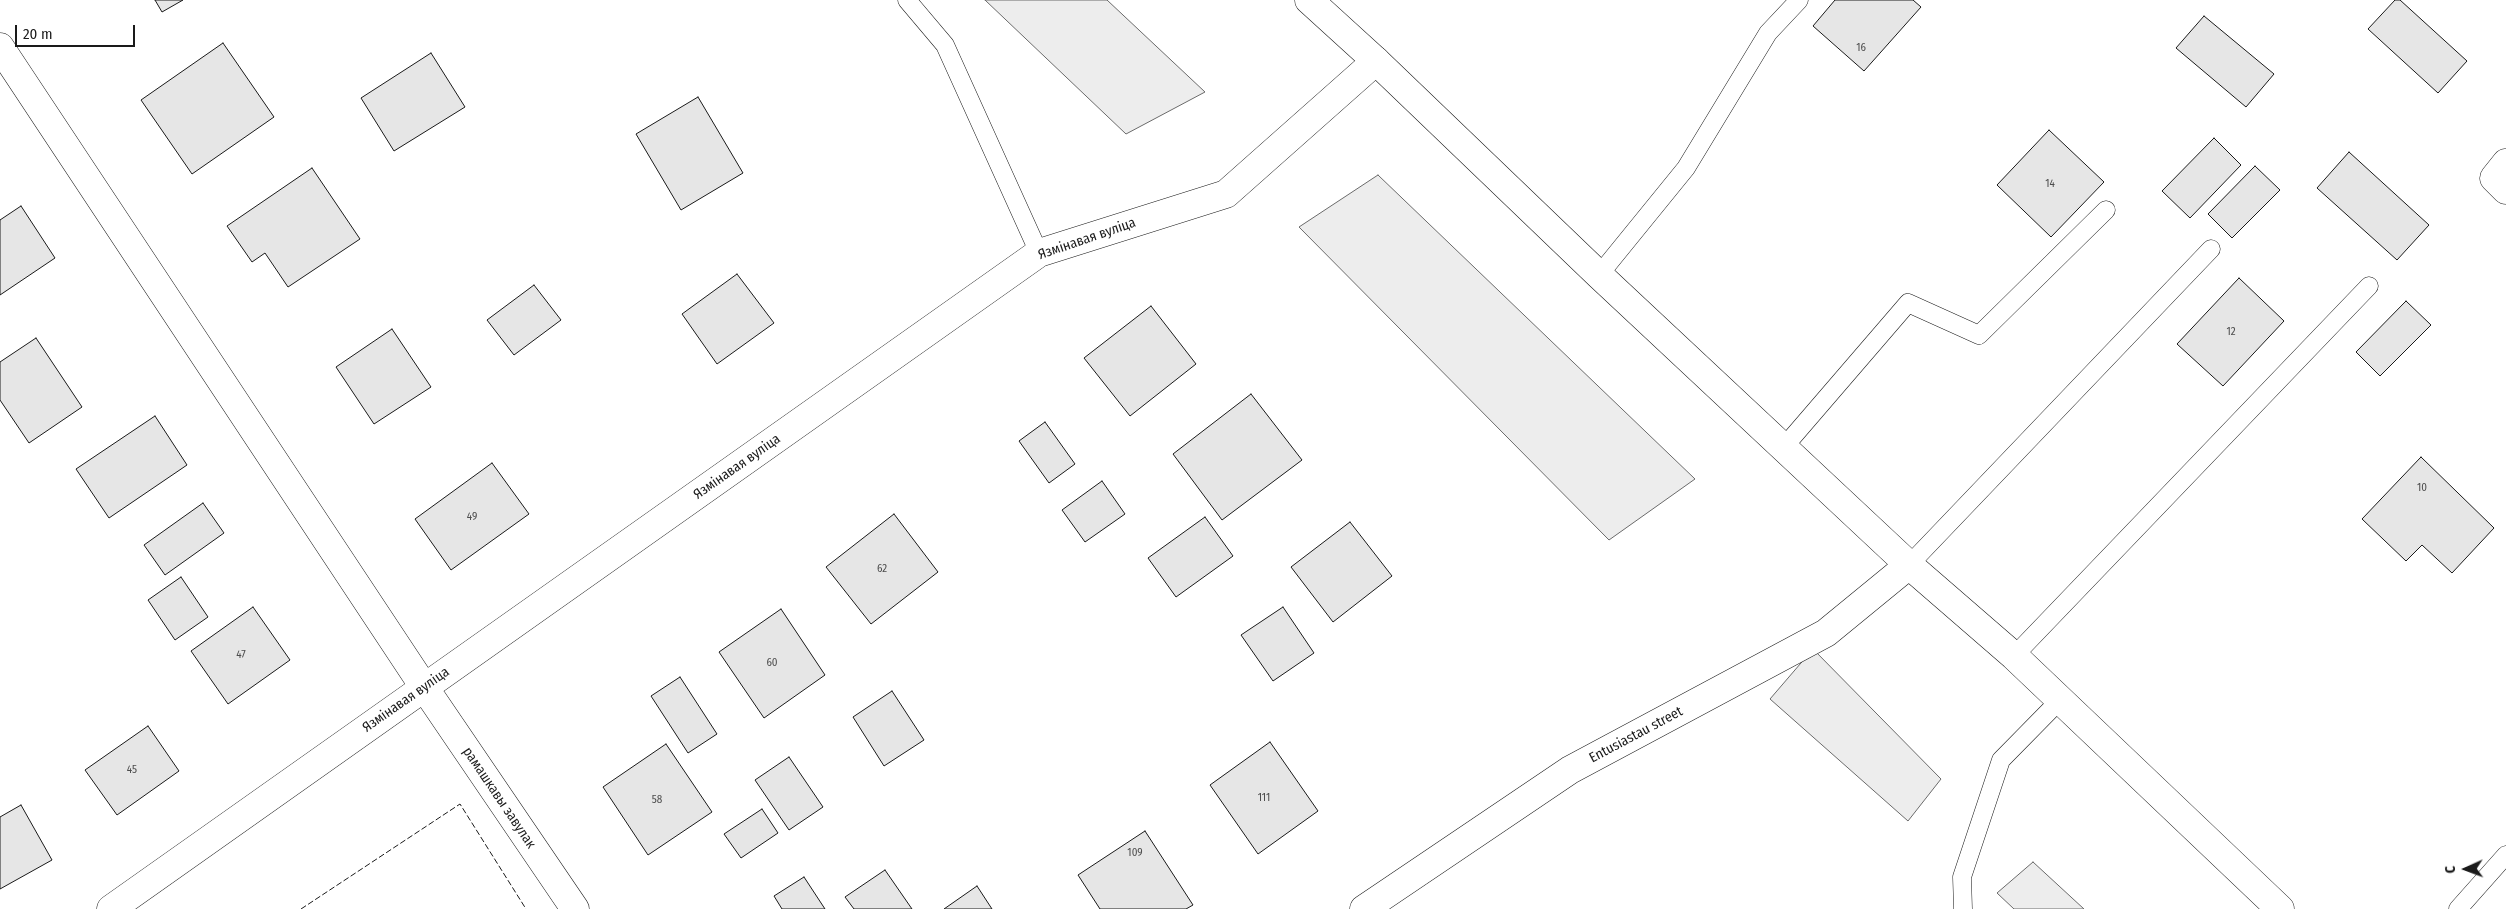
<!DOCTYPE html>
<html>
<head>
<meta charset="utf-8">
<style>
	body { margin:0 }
	#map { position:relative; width:2506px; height:909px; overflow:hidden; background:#fff; font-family:"Fira Sans Condensed",sans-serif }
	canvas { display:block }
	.north { position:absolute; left:2441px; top:844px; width:50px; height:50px; -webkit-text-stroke:4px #fff; paint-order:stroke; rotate:268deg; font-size:14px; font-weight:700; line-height:20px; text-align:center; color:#1a1a1a }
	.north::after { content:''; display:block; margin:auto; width:18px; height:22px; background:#1a1a1a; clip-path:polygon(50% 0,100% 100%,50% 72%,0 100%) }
	.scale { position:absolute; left:15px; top:25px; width:120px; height:22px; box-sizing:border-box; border:2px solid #1a1a1a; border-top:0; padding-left:6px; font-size:15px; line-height:18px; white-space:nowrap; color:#1a1a1a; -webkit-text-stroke:4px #fff; paint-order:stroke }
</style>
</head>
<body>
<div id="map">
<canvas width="2506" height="909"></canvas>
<div class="north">С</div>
<div class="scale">20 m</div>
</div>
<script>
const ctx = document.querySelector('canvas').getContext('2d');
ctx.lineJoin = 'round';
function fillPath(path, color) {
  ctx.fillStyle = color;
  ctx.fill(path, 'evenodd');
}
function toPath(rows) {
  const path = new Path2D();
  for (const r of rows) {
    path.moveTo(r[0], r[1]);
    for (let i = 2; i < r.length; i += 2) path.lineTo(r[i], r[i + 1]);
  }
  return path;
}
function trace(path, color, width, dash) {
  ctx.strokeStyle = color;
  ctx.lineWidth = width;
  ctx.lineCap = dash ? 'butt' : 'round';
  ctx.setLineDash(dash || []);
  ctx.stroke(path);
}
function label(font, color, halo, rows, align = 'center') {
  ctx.font = font + ' "Fira Sans Condensed",sans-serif';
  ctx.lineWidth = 4;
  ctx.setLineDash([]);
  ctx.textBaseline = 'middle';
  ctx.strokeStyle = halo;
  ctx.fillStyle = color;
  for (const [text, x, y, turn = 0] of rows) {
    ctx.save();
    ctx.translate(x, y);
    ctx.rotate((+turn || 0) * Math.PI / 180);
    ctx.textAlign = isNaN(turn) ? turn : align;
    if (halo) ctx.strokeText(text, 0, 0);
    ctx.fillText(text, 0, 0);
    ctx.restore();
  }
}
const built = toPath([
	[985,0,1107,0,1205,92,1126,134,985,0],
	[1378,175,1695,479,1609,540,1299,227,1378,175],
	[1813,649,1941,779,1908,821,1770,699,1813,649],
	[2033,862,2084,909,2014,909,1997,893,2033,862]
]);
const building = toPath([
	[155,0,183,0,162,12,155,0],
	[1835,0,1913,0,1921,7,1864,71,1813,26,1835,0],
	[2395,0,2400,0,2467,61,2438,93,2368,29,2395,0],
	[2204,16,2274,74,2246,107,2176,48,2204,16],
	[223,43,274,117,192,174,141,100,223,43],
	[431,53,465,107,394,151,361,98,431,53],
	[698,97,743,173,681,210,636,134,698,97],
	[2049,130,2104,182,2051,237,1997,185,2049,130],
	[2214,138,2241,165,2190,218,2162,191,2214,138],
	[2349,152,2429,225,2397,260,2317,188,2349,152],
	[2255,166,2280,190,2232,238,2208,214,2255,166],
	[312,168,360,239,288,287,265,253,252,262,227,226,312,168],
	[21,206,55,258,0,295,0,220,21,206],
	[737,274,774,323,717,364,682,314,737,274],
	[2239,278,2284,321,2223,386,2177,344,2239,278],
	[534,285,561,320,514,355,487,320,534,285],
	[2406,301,2431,325,2380,376,2356,352,2406,301],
	[1151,306,1196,364,1130,416,1084,358,1151,306],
	[392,329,431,387,374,424,336,367,392,329],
	[36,338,82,407,29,443,0,400,0,362,36,338],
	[1251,394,1302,460,1222,520,1173,454,1251,394],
	[155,416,187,465,109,518,76,469,155,416],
	[1045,422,1075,464,1049,483,1019,441,1045,422],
	[2421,457,2494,528,2452,573,2422,545,2406,561,2362,519,2421,457],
	[492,463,529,514,451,570,415,519,492,463],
	[1102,481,1125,514,1085,542,1062,510,1102,481],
	[203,503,224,533,165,575,144,545,203,503],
	[894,514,938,572,871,624,826,567,894,514],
	[1205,517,1233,556,1176,597,1148,558,1205,517],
	[1350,522,1392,576,1333,622,1291,567,1350,522],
	[181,577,208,617,175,640,148,600,181,577],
	[253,607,290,660,228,704,191,651,253,607],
	[1283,607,1314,653,1273,681,1241,635,1283,607],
	[781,609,825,675,764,718,719,652,781,609],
	[680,677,717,734,688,753,651,696,680,677],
	[892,691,924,740,884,766,853,717,892,691],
	[148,726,179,771,117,815,85,770,148,726],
	[1270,742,1318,811,1258,854,1210,785,1270,742],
	[666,744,712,812,648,855,603,787,666,744],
	[789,757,823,807,789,830,755,780,789,757],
	[21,805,52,860,0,889,0,817,21,805],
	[762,809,778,833,741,858,724,834,762,809],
	[1145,831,1193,905,1186,909,1100,909,1078,875,1145,831],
	[885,870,912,909,854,909,845,897,885,870],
	[804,877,825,909,782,909,774,896,804,877],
	[977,886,992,909,944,909,977,886]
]);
const service = toPath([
	[907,0,945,45,1039,253],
	[1599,275,1686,168,1768,33,1799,0],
	[1784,447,1908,303,1979,335,2106,210],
	[1909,565,2211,249],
	[2014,656,2369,286],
	[1963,909,1962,877,2001,760,2060,700],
	[2458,909,2506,855]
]);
const minor = toPath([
	[0,47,424,687,575,909],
	[2506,163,2494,178,2506,190],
	[111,909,1039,253,1226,194,1376,61]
]);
const tertiary = toPath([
	[1364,909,1570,770,1826,633,1909,565]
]);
const secondary = toPath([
	[1309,0,1376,61,1599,275,1909,565,2014,656,2280,909]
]);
const fence = toPath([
	[301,909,460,804,526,909]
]);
const numberNames = [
	["16",1861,48],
	["14",2050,184],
	["12",2231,332],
	["10",2422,488],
	["49",472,517],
	["62",882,569],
	["47",241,655],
	["60",772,663],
	["45",132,770],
	["111",1264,798],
	["58",657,800],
	["109",1135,853]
];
const streetNames = [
	["Язмінавая вуліца",1087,239,-19],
	["Язмінавая вуліца",737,467,-35],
	["Язмінавая вуліца",406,700,-35],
	["Entusiastau street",1636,735,-28],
	["рамашкавы завулак",499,798,56]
];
fillPath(built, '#ededed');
trace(built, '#6a6a6a', 1);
fillPath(building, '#e6e6e6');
trace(building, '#1a1a1a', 1);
trace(service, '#1a1a1a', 19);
trace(minor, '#1a1a1a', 29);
trace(tertiary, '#1a1a1a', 29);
trace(secondary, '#1a1a1a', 29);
trace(service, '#fff', 18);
trace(minor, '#fff', 28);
trace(tertiary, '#fff', 28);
trace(secondary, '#fff', 28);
trace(fence, '#1a1a1a', 1, [6, 2.5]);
label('11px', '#4d4d4d', null, numberNames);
label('14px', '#1a1a1a', '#fff', streetNames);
</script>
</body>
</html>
